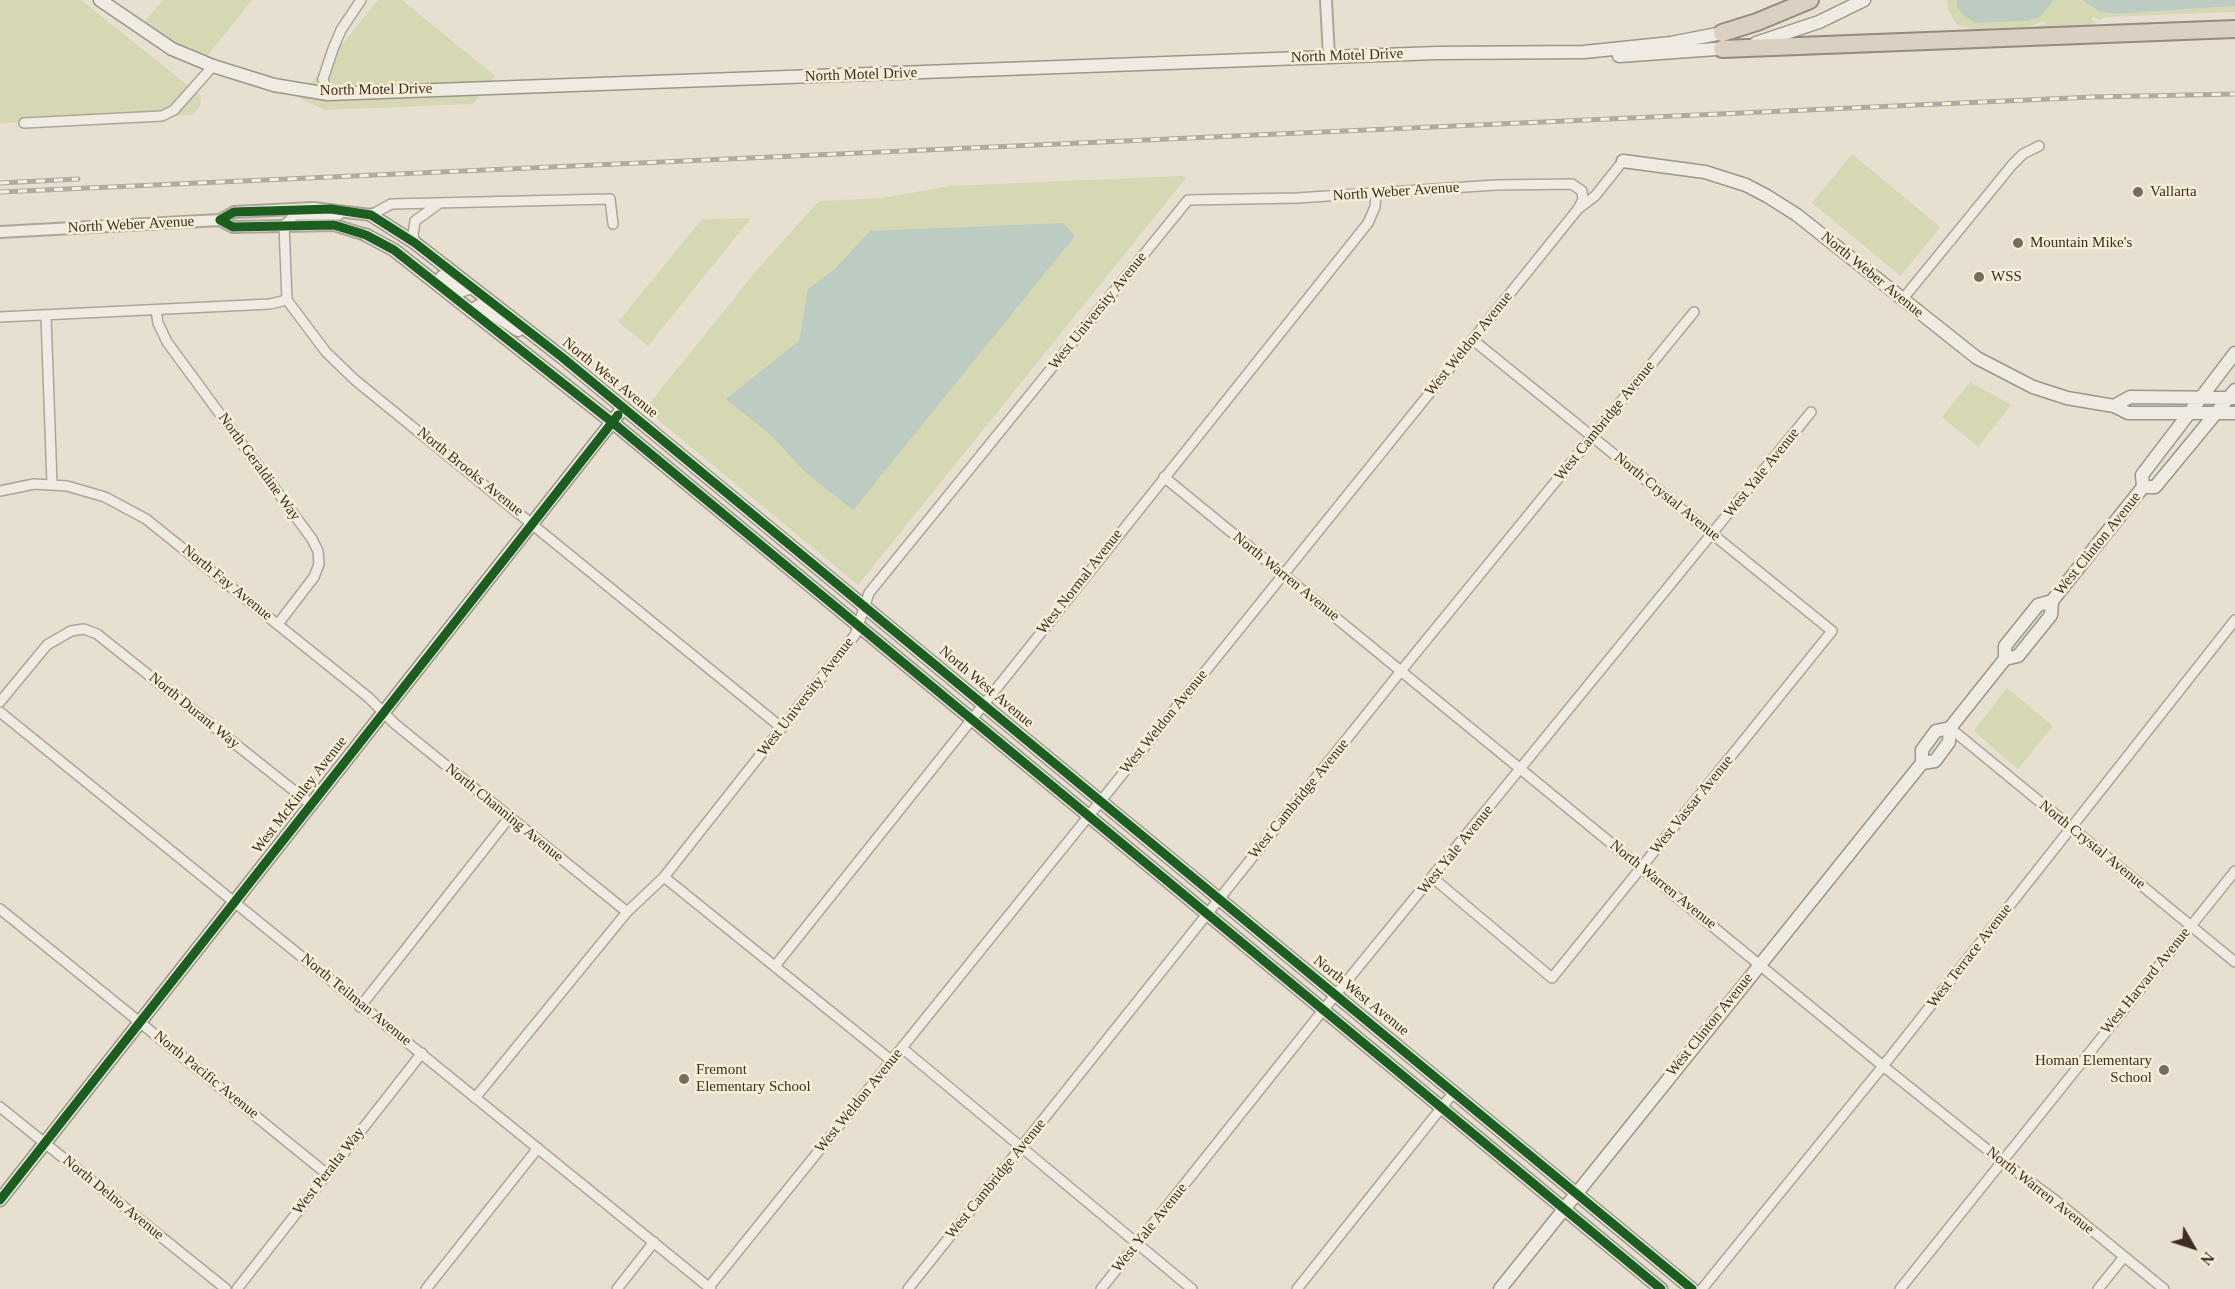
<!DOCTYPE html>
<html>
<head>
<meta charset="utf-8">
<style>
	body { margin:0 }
	#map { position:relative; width:2235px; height:1289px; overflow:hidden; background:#e7e0d1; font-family:"Times New Roman",serif }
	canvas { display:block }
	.north { position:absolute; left:2163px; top:1217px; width:60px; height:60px; -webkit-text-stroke:4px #f7eed8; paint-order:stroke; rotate:129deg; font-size:16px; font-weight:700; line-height:24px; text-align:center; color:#3d2e20 }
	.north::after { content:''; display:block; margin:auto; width:21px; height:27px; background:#3d2e20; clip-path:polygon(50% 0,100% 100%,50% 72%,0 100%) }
</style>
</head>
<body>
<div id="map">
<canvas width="2235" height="1289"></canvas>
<div class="north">N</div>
</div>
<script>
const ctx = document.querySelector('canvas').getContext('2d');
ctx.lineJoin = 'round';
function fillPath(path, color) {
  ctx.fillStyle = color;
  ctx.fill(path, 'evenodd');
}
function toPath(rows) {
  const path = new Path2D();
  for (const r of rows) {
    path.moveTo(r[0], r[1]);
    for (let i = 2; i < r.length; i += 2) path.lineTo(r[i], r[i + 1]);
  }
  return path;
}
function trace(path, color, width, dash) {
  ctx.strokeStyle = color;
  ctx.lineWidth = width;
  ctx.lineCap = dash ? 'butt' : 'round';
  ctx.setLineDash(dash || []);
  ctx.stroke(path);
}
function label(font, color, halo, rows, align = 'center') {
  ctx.font = font + ' "Times New Roman",serif';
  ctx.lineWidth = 5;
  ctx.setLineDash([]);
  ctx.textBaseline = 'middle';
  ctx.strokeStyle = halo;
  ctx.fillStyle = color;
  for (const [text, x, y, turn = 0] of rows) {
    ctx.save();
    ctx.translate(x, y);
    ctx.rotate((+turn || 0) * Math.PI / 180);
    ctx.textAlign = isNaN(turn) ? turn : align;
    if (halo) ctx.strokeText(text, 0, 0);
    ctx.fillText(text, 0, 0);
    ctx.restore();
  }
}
const green = toPath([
	[0,0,81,0,201,96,200,106,193,115,0,123],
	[163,0,252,0,200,65,145,21],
	[378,0,402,0,495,76,473,104,325,110,299,98],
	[1947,0,1957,0,1957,7,1976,23,2028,21,2040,17,2054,0,2082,0,2117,14,2235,6,2235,12,2105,17,2100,20,2092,17,2091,20,2096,22,2083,27,2030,30,2032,27,2047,24,2043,21,2029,27,1983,31,1957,25,1948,10],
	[1852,154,1940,227,1901,276,1812,203],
	[1183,176,1186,178,858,585,650,413,649,404,756,271,819,201,883,198,949,186],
	[751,218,648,346,618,322,702,219],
	[1970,382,2011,405,1978,447,1942,417],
	[2007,688,2053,726,2018,769,1974,731]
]);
const water = toPath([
	[1957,0,2054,0,2040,17,2028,21,1976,23,1964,16,1957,7],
	[2082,0,2235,0,2235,6,2117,14,2099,11],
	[1063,223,1075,236,853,510,804,471,773,437,726,399,799,341,808,289,836,268,870,231]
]);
const minor = toPath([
	[328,94,323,79,333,49,341,30,361,0],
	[24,123,162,116,174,110,213,66],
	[339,215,295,215,284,225,287,300,326,352,355,380,782,728],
	[371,215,391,204,610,199,613,224],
	[415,243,413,234,415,221,437,205],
	[1902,300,2012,165,2023,154,2039,146],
	[156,310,158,323,167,342,312,539,318,551,319,564,314,577,278,624],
	[46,316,52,484],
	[0,317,270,304,287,300],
	[1164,477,1883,1066,1994,1155,2055,1200,2164,1289],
	[0,491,34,484,67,486,105,497,146,519,368,697,395,724,627,912],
	[0,702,47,645,71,631,84,629,97,634,312,805],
	[0,712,711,1289],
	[1950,728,2235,962],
	[664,877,892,1061],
	[1433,878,1552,978,1832,631,1473,340],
	[0,909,327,1174],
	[775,966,1368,223,1375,207,1376,194],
	[360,1007,509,818],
	[902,1048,1192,1289],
	[475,1098,627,912,664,877,855,635,869,593,1188,200,1297,198,1496,185,1572,184,1582,191,1583,200,1578,209],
	[0,1107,226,1289],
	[709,1287,1578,209,1595,196,1623,161],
	[237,1289,422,1053],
	[426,1289,538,1148],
	[617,1289,654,1242],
	[908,1289,1401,671,1694,312],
	[1101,1289,1324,1009,1811,412],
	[1297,1289,1454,1092],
	[1702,1289,1883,1066,2235,620],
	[1900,1289,2235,871],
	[2098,1289,2124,1257]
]);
const tertiary = toPath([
	[1326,0,1329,57],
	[220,220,234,212,313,208,371,215],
	[0,232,220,220,233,227,334,225,366,235]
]);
const secondary = toPath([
	[100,0,172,49,213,66,274,85,328,94,1437,53,1584,52,1671,43,1722,33],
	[1756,43,1819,22,1864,0],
	[1619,56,1730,48],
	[1623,161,1705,172,1746,185,1767,196,1797,215,1977,358,2033,387,2067,398,2114,406,2128,413,2235,413],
	[371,215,415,243,563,358,1692,1289],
	[366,235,394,250,612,422,1661,1289],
	[442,277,460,291,472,287],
	[471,311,481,305,518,330],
	[2114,406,2130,397,2234,398],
	[2143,487,2155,487,2235,390],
	[2005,659,2005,646,2038,605,2052,601],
	[1922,763,1935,761,1949,742,1950,728,1985,684,2005,659,2018,656,2051,615,2052,601,2143,487,2142,475,2235,353],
	[0,1200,623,408],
	[1500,1289,1922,763,1922,750,1936,731,1950,728]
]);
const motorway = toPath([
	[1722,33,1757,22,1810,0],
	[1722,49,2235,29]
]);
const rail = toPath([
	[0,183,78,179],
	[0,192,2093,97,2235,94]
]);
const cycleway = toPath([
	[220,220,234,212,331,209,371,215,415,243,563,358,1692,1289],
	[220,220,233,227,334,225,366,235,394,250,612,422,1661,1289],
	[0,1200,618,415]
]);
const markers = [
	[2138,192,6,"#786c5e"],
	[2018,243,6,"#786c5e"],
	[1979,277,6,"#786c5e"],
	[2164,1070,6,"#786c5e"],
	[684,1079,6,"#786c5e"]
];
const streetNames = [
	["North Motel Drive",1347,56,-2],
	["North Motel Drive",861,75,-2],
	["North Motel Drive",376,90,-1],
	["North Weber Avenue",1396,192,-4],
	["North Weber Avenue",131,225,-3],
	["North Weber Avenue",1872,275,39],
	["West University Avenue",1098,311,-51],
	["West Weldon Avenue",1469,344,-51],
	["North West Avenue",610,378,39],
	["West Cambridge Avenue",1605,421,-51],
	["North Geraldine Way",259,467,54],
	["North Brooks Avenue",470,472,39],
	["West Yale Avenue",1762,473,-51],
	["North Crystal Avenue",1667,497,39],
	["West Clinton Avenue",2098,544,-51],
	["North Warren Avenue",1286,577,39],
	["West Normal Avenue",1080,582,-52],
	["North Fay Avenue",227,583,39],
	["North West Avenue",986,687,40],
	["West University Avenue",806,697,-52],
	["North Durant Way",194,711,39],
	["West Weldon Avenue",1164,722,-51],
	["West McKinley Avenue",300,795,-52],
	["West Cambridge Avenue",1299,799,-51],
	["West Vassar Avenue",1692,805,-51],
	["North Channing Avenue",504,813,39],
	["North Crystal Avenue",2092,845,39],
	["West Yale Avenue",1456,850,-51],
	["North Warren Avenue",1663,885,39],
	["West Terrace Avenue",1970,956,-52],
	["West Harvard Avenue",2146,981,-51],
	["North West Avenue",1361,996,39],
	["North Teilman Avenue",356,1000,39],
	["West Clinton Avenue",1710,1025,-51],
	["North Pacific Avenue",206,1075,39],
	["West Weldon Avenue",859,1101,-51],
	["West Peralta Way",329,1171,-52],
	["West Cambridge Avenue",996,1179,-51],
	["North Warren Avenue",2040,1191,38],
	["North Delno Avenue",113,1198,39],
	["West Yale Avenue",1150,1228,-51]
];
const poiNames = [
	["Vallarta",2150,192],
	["Mountain Mike's",2030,243],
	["WSS",1991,277],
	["Homan Elementary",2152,1061,"right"],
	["School",2152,1078,"right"],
	["Fremont",696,1070],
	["Elementary School",696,1087]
];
fillPath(green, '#d6d7b3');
fillPath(water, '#bcccc2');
trace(minor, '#ada599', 12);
trace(tertiary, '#ada599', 14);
trace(secondary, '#9c958a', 15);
trace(motorway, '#928b80', 20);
trace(minor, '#efebe3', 9);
trace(tertiary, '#efebe3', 10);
trace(secondary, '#efebe3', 12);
trace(motorway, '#dad1c2', 16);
trace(rail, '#afaaa2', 5);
trace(rail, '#f7eed8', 3, [9]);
trace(cycleway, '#1b5e20', 9);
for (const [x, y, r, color] of markers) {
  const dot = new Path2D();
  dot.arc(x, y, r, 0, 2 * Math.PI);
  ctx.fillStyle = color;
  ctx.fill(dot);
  trace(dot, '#f7eed8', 2);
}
label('15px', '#3d2e20', '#f7eed8', streetNames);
label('15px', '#3d2e20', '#f7eed8', poiNames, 'left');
</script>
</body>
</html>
